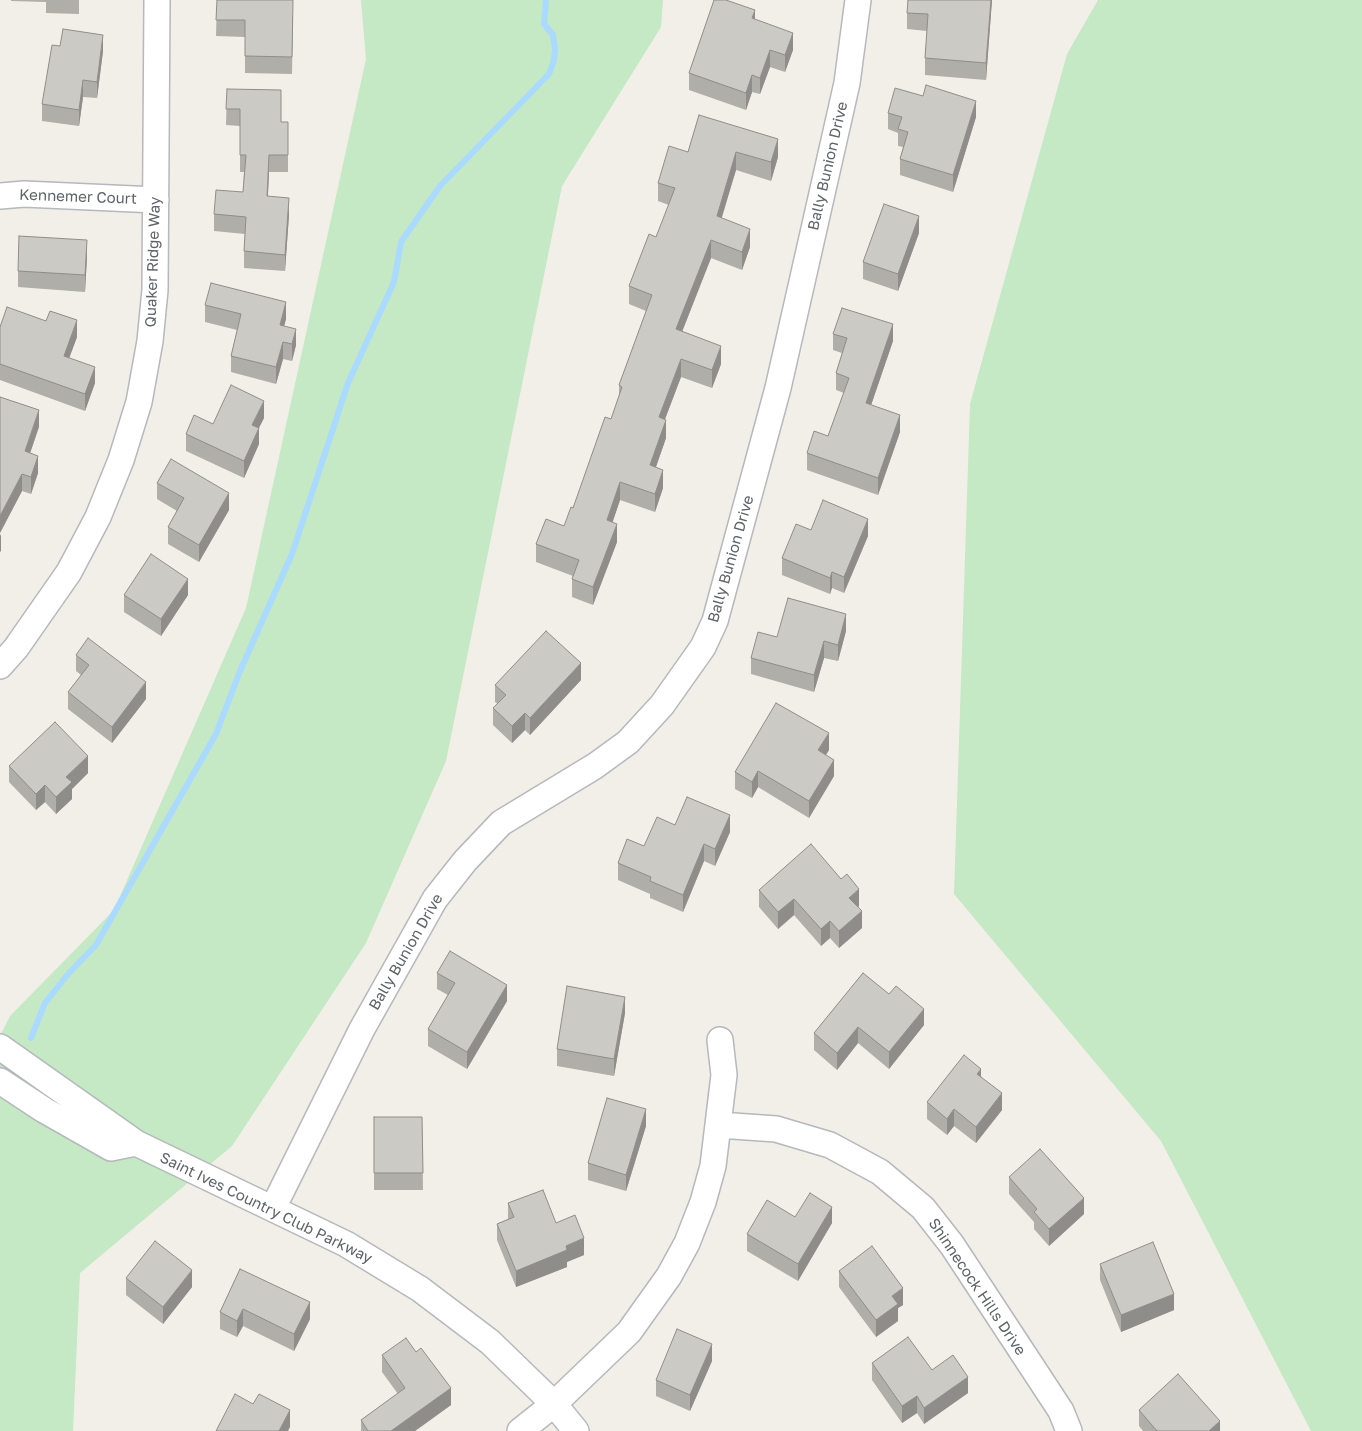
<!DOCTYPE html>
<html>
<head>
<meta charset="utf-8">
<style>
	body { margin:0 }
	canvas { display:block; background:#f1efe8 }
</style>
</head>
<body>
<canvas width="1362" height="1431"></canvas>
<script>
const ctx = document.querySelector('canvas').getContext('2d');
ctx.lineJoin = 'round';
function fillPath(path, color) {
  ctx.fillStyle = color;
  ctx.fill(path, 'evenodd');
}
function toPath(rows) {
  const path = new Path2D();
  for (const r of rows) {
    path.moveTo(r[0], r[1]);
    for (let i = 2; i < r.length; i += 2) path.lineTo(r[i], r[i + 1]);
  }
  return path;
}
function trace(path, color, width, dash) {
  ctx.strokeStyle = color;
  ctx.lineWidth = width;
  ctx.lineCap = dash ? 'butt' : 'round';
  ctx.setLineDash(dash || []);
  ctx.stroke(path);
}
function label(font, color, halo, rows, align = 'center') {
  ctx.font = font + ' "Golos Text",sans-serif';
  ctx.lineWidth = 4;
  ctx.setLineDash([]);
  ctx.textBaseline = 'middle';
  ctx.strokeStyle = halo;
  ctx.fillStyle = color;
  for (const [text, x, y, turn = 0] of rows) {
    ctx.save();
    ctx.translate(x, y);
    ctx.rotate((+turn || 0) * Math.PI / 180);
    ctx.textAlign = isNaN(turn) ? turn : align;
    if (halo) ctx.strokeText(text, 0, 0);
    ctx.fillText(text, 0, 0);
    ctx.restore();
  }
}
const green = toPath([
	[361,0,663,0,661,27,562,186,446,761,366,943,232,1146,80,1273,73,1431,0,1431,0,1036,10,1016,114,910,246,608,366,59],
	[1098,0,1362,0,1362,1431,1311,1431,1161,1141,954,894,970,404,1067,54]
]);
const stream = toPath([
	[31,1038,45,1003,69,973,96,945,216,734,240,671,292,554,348,383,394,282,401,242,440,186,549,74,554,60,555,49,553,35,544,24,546,0]
]);
const minor = toPath([
	[0,196,24,194,156,200],
	[0,666,16,648,69,572,98,517,121,460,139,402,150,341,155,290,157,0],
	[0,1047,136,1143,346,1244,420,1289,490,1342,554,1404,576,1431],
	[0,1081,44,1110,111,1148,136,1143],
	[719,1125,776,1129,830,1145,880,1172,923,1208,952,1245,1061,1411,1069,1431],
	[273,1208,362,1029,435,899,465,861,501,823,595,766,628,742,662,705,703,647,715,621,778,388,847,83,858,0],
	[520,1431,554,1404,629,1332,669,1276,687,1243,703,1202,713,1166,724,1075,720,1040]
]);
const wall = toPath([
	[11,0,79,0,79,14,46,13,46,2,11,1],
	[217,0,293,17,292,74,245,73,245,37,216,36],
	[992,0,986,80,925,75,925,58,927,31,907,29,907,13],
	[755,20,793,50,785,72,770,67,760,94,752,92,746,110,689,90,689,73],
	[103,51,97,98,83,97,79,126,42,121,42,104],
	[227,89,281,122,288,122,288,172,269,172,268,196,289,215,285,271,244,268,244,251,245,234,214,231,214,214,243,192,244,172,240,172,240,126,226,125],
	[888,113,976,117,953,192,900,175,900,159,903,147,898,146,898,133,888,129],
	[699,115,778,157,771,181,736,170,721,217,750,247,742,270,711,258,682,332,721,364,712,388,681,377,665,419,666,438,656,467,663,488,655,512,620,500,612,523,617,542,593,605,572,597,572,579,573,576,536,562,536,544,564,526,573,508,611,419,619,396,619,385,646,311,629,304,629,286,656,237,669,205,658,201,658,183,688,152],
	[919,233,898,291,863,279,863,262],
	[87,257,85,292,18,287,18,271],
	[205,305,286,319,284,326,296,345,292,361,283,359,276,384,231,372,231,356,237,330,205,322],
	[0,327,77,337,69,358,95,383,85,411,0,380],
	[833,334,893,341,871,405,900,432,878,495,807,470,807,453,828,436,844,393,836,390,836,373,842,353,833,350],
	[264,418,259,428,259,444,244,478,186,451,186,434,213,424],
	[39,427,30,453,38,473,31,494,22,491,0,533],
	[157,483,229,510,199,562,168,544,168,527,177,511,157,499],
	[811,530,868,536,844,593,832,588,830,594,782,575,782,558],
	[124,595,188,595,161,636,124,612],
	[846,631,838,661,824,658,814,692,751,674,751,658,777,637],
	[76,655,146,699,112,743,68,709,68,692,81,675,76,671],
	[581,680,530,735,525,730,512,743,493,725,493,708,498,704,495,702,495,685],
	[829,750,826,755,834,776,809,818,758,787,752,798,735,789,735,772],
	[9,766,88,773,72,789,72,799,56,814,45,802,36,810,9,782],
	[675,825,730,832,715,866,704,861,683,912,650,898,650,894,618,880,618,863,644,846],
	[759,890,859,906,858,907,862,928,839,948,830,938,821,946,794,915,778,929,759,907],
	[437,973,507,1001,467,1069,428,1046,428,1029,448,995,437,989],
	[863,973,924,1025,889,1069,858,1043,837,1070,814,1050,814,1033],
	[625,1013,614,1076,557,1066,557,1049],
	[981,1076,1002,1110,976,1143,954,1126,947,1135,927,1119,927,1102],
	[374,1117,422,1117,423,1190,374,1190],
	[646,1126,626,1191,588,1180,588,1163],
	[1009,1177,1084,1214,1049,1246,1034,1229,1034,1222,1009,1194],
	[508,1203,556,1223,584,1255,567,1262,567,1267,516,1287,497,1240,497,1224,508,1219],
	[795,1217,832,1223,798,1281,747,1251,747,1234],
	[1100,1264,1174,1310,1121,1332,1100,1280],
	[240,1269,310,1319,294,1351,243,1326,237,1337,220,1329,220,1312],
	[839,1271,903,1305,898,1308,898,1321,876,1337,839,1287],
	[126,1278,192,1287,163,1324,126,1295],
	[382,1355,451,1405,415,1431,361,1431,361,1420,398,1394,382,1372],
	[712,1361,690,1411,656,1396,656,1380],
	[872,1363,932,1370,968,1393,924,1424,917,1413,902,1423,872,1380],
	[1139,1410,1220,1431,1143,1431,1139,1426]
]);
const shadedWall = toPath([
	[991,0,992,0,986,80,986,63],
	[755,10,755,27,752,18],
	[793,33,793,50,785,72,785,55],
	[103,35,103,51,97,98,97,82],
	[770,50,770,67,760,94,760,78],
	[752,75,752,92,746,110,746,93],
	[83,80,83,97,79,126,79,110],
	[976,101,976,117,953,192,953,175],
	[778,139,778,157,771,181,771,162],
	[736,152,736,170,717,234,717,216],
	[269,155,269,172,267,213,267,196],
	[289,198,289,215,285,271,285,255],
	[919,216,919,233,898,291,898,274],
	[750,229,750,247,742,270,742,252],
	[87,240,87,257,85,292,85,275],
	[711,240,711,258,676,347,676,329],
	[286,302,286,319,280,342,280,325],
	[77,320,77,337,64,372,64,356],
	[893,324,893,341,866,420,866,403],
	[296,329,296,345,292,361,292,344],
	[283,342,283,359,276,384,276,367],
	[721,346,721,364,712,388,712,370],
	[681,359,681,377,659,435,659,417],
	[95,367,95,383,85,411,85,394],
	[264,401,264,418,252,441,252,425],
	[39,410,39,427,25,468,25,451],
	[900,415,900,432,878,495,878,478],
	[666,420,666,438,650,484,650,465],
	[259,428,259,444,244,478,244,461],
	[38,456,38,473,31,494,31,477],
	[663,470,663,488,655,512,655,494],
	[22,474,22,491,0,533,0,516],
	[620,482,620,500,607,539,607,520],
	[229,493,229,510,199,562,199,545],
	[868,519,868,536,844,593,844,577],
	[617,524,617,542,593,605,593,587],
	[1,534,1,551,0,552,0,536],
	[832,572,832,588,830,594,830,578],
	[188,579,188,595,161,636,161,619],
	[846,614,846,631,838,661,838,645],
	[824,641,824,658,814,692,814,675],
	[581,663,581,680,530,735,530,718],
	[146,682,146,699,112,743,112,727],
	[525,713,525,730,512,743,512,726],
	[829,733,829,750,818,767,818,750],
	[88,756,88,773,72,789,72,799,56,814,56,797,66,777],
	[834,760,834,776,809,818,809,801],
	[758,771,758,787,752,798,752,782],
	[45,785,45,802,36,810,36,794],
	[730,815,730,832,715,866,715,849],
	[704,844,704,861,683,912,683,895],
	[859,889,859,906,849,915,849,898],
	[794,899,794,915,778,929,778,912],
	[862,911,862,928,839,948,839,931],
	[830,921,830,938,821,946,821,929],
	[507,985,507,1001,467,1069,467,1052],
	[625,997,625,1013,614,1076,614,1059],
	[924,1009,924,1025,889,1069,889,1052],
	[858,1027,858,1043,837,1070,837,1053],
	[981,1069,981,1086,977,1074],
	[1002,1093,1002,1110,976,1143,976,1127],
	[646,1109,646,1126,626,1191,626,1175],
	[954,1109,954,1126,947,1135,947,1119],
	[1084,1198,1084,1214,1049,1246,1049,1229],
	[832,1207,832,1223,798,1281,798,1264],
	[584,1238,584,1255,567,1262,567,1267,516,1287,516,1271,566,1246],
	[192,1270,192,1287,163,1324,163,1307],
	[903,1288,903,1305,898,1308,898,1321,876,1337,876,1320,892,1296],
	[1174,1294,1174,1310,1121,1332,1121,1315],
	[310,1302,310,1319,294,1351,294,1334],
	[243,1309,243,1326,237,1337,237,1321],
	[712,1344,712,1361,690,1411,690,1395],
	[968,1377,968,1393,924,1424,924,1408],
	[451,1388,451,1405,415,1431,391,1431],
	[917,1396,917,1413,902,1423,902,1406],
	[290,1410,290,1427,288,1431,279,1431],
	[1220,1421,1220,1431,1209,1431]
]);
const building = toPath([
	[217,0,293,0,292,57,245,56,245,20,216,20,217,0],
	[714,0,726,0,755,10,752,18,793,33,785,55,770,50,760,78,752,75,746,93,689,73,714,0],
	[908,0,991,0,986,63,925,58,928,14,907,13,908,0],
	[63,29,103,35,97,82,83,80,79,110,42,104,52,45,60,46,63,29],
	[926,85,976,101,953,175,900,159,908,132,898,129,902,117,888,113,895,88,923,96,926,85],
	[227,89,281,90,281,122,288,122,288,155,269,155,267,196,289,198,285,255,244,251,246,217,214,214,216,190,243,192,246,155,240,155,240,109,226,109,227,89],
	[699,115,778,139,771,162,736,152,717,216,750,229,742,252,711,240,676,329,721,346,712,370,681,359,659,417,666,420,650,465,663,470,655,494,620,482,607,520,617,524,593,587,572,579,579,560,536,544,546,519,564,526,571,507,573,508,605,417,611,419,622,387,619,385,652,295,629,286,649,234,656,237,675,188,658,183,669,146,688,152,699,115],
	[884,204,919,216,898,274,863,262,884,204],
	[19,236,87,240,85,275,18,271,19,236],
	[211,283,286,302,280,325,296,329,292,344,283,342,276,367,231,356,241,314,205,305,211,283],
	[7,307,46,321,50,311,77,320,64,356,95,367,85,394,0,364,0,327,7,307],
	[842,308,893,324,866,403,900,415,878,478,807,453,814,431,828,436,849,378,836,373,847,338,833,334,842,308],
	[231,385,264,401,252,425,259,428,244,461,186,434,194,415,213,424,231,385],
	[0,397,39,410,25,451,38,456,31,477,22,474,0,516,0,397],
	[171,459,229,493,199,545,168,527,184,498,157,483,171,459],
	[823,500,868,519,844,577,832,572,830,578,782,558,796,524,811,530,823,500],
	[151,554,188,579,161,619,124,595,151,554],
	[788,598,846,614,838,645,824,641,814,675,751,658,758,632,777,637,788,598],
	[546,631,581,663,530,718,525,713,512,726,493,708,506,695,495,685,546,631],
	[88,638,146,682,112,727,68,692,89,665,76,655,88,638],
	[776,703,829,733,818,750,834,760,809,801,758,771,752,782,735,772,776,703],
	[55,722,88,756,66,777,72,782,56,797,45,785,36,794,9,766,55,722],
	[687,797,730,815,715,849,704,844,683,895,650,881,651,877,618,863,627,839,644,846,657,817,675,825,687,797],
	[811,844,841,879,847,874,859,889,849,898,862,911,839,931,830,921,821,929,794,899,778,912,759,890,811,844],
	[450,951,507,985,467,1052,428,1029,455,983,437,973,450,951],
	[863,973,889,994,896,986,924,1009,889,1052,858,1027,837,1053,814,1033,863,973],
	[567,986,625,997,614,1059,557,1049,567,986],
	[964,1055,981,1069,977,1074,1002,1093,976,1127,954,1109,947,1119,927,1102,964,1055],
	[607,1098,646,1109,626,1175,588,1163,607,1098],
	[374,1117,422,1117,423,1173,374,1173,374,1117],
	[1040,1149,1084,1198,1049,1229,1034,1212,1037,1209,1009,1177,1040,1149],
	[543,1190,556,1223,575,1215,584,1238,566,1246,567,1250,516,1271,497,1224,514,1217,508,1203,543,1190],
	[810,1193,832,1207,798,1264,747,1234,767,1200,795,1217,810,1193],
	[155,1241,192,1270,163,1307,126,1278,155,1241],
	[1153,1242,1174,1294,1121,1315,1100,1264,1153,1242],
	[872,1246,903,1288,892,1296,898,1304,876,1320,839,1271,872,1246],
	[240,1269,310,1302,294,1334,243,1309,237,1321,220,1312,240,1269],
	[677,1329,712,1344,690,1395,656,1380,677,1329],
	[908,1337,932,1370,953,1355,968,1377,924,1408,917,1396,902,1406,872,1363,908,1337],
	[406,1338,416,1352,421,1348,451,1388,391,1431,368,1431,361,1420,405,1388,382,1355,406,1338],
	[1178,1374,1220,1421,1209,1431,1157,1431,1139,1410,1178,1374],
	[235,1394,253,1404,259,1394,290,1410,279,1431,216,1431,235,1394]
]);
const streetNames = [
	["Bally Bunion Drive",828,166,-77],
	["Kennemer Court",78,197,2],
	["Quaker Ridge Way",153,262,-88],
	["Bally Bunion Drive",731,559,-74],
	["Bally Bunion Drive",406,952,-60],
	["Saint Ives Country Club Parkway",266,1208,26],
	["Shinnecock Hills Drive",977,1287,56]
];
fillPath(green, '#c5e8c5');
trace(stream, '#aadaff', 6);
trace(minor, '#b5b8bc', 28);
trace(minor, '#fff', 25);
fillPath(wall, '#afaea9');
fillPath(shadedWall, '#8f8d8a');
fillPath(building, '#cccac5');
trace(building, '#8f8d8a', 1);
label('15px', '#5f6368', '#fff', streetNames);
</script>
</body>
</html>
